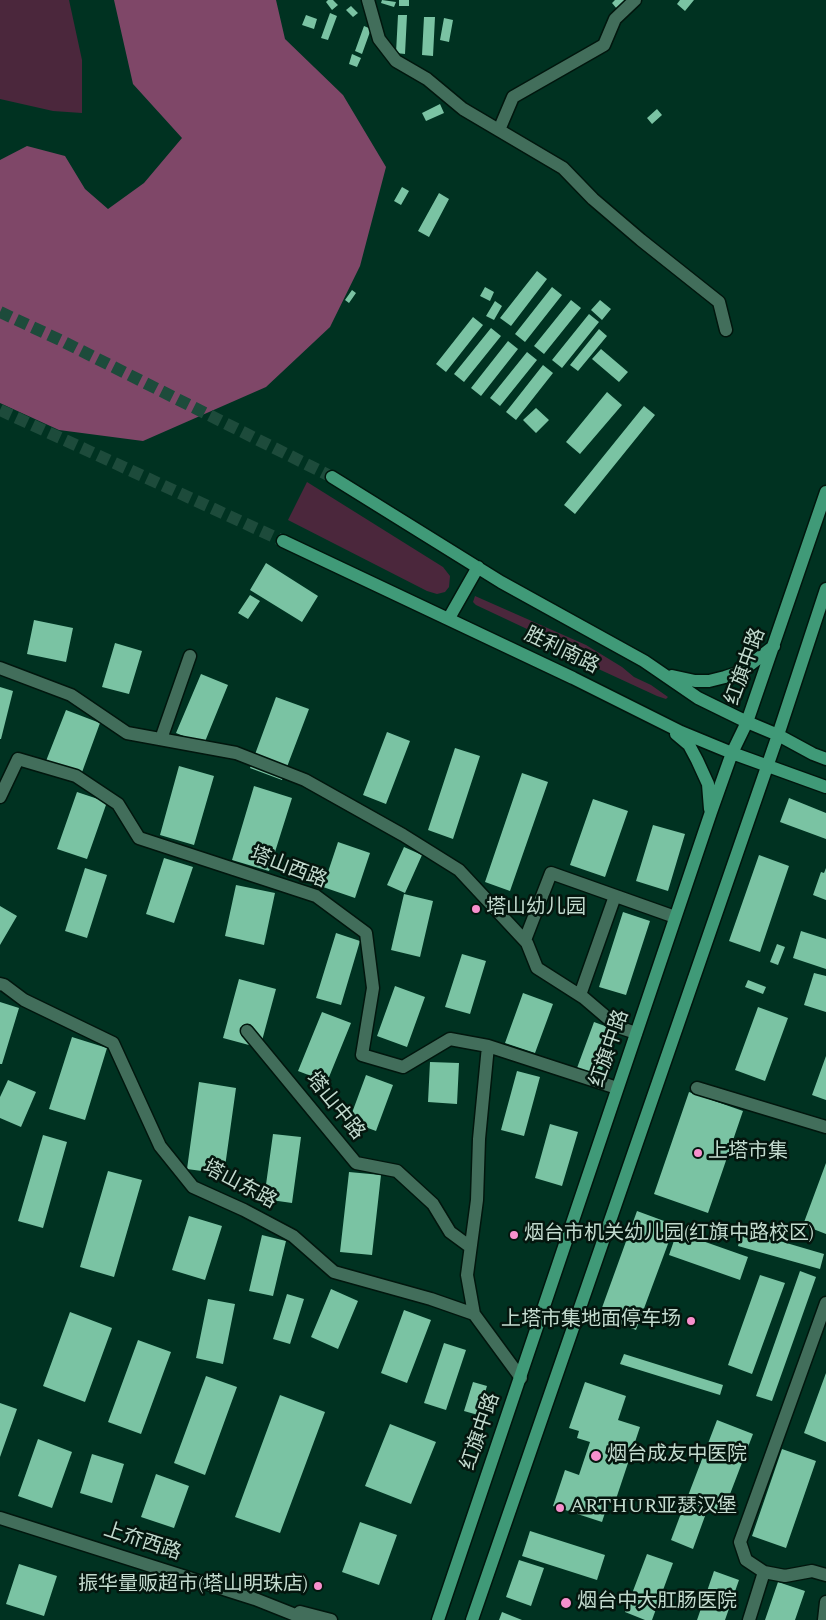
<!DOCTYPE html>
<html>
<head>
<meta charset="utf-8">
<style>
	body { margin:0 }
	canvas { display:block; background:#003221 }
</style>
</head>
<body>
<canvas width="826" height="1620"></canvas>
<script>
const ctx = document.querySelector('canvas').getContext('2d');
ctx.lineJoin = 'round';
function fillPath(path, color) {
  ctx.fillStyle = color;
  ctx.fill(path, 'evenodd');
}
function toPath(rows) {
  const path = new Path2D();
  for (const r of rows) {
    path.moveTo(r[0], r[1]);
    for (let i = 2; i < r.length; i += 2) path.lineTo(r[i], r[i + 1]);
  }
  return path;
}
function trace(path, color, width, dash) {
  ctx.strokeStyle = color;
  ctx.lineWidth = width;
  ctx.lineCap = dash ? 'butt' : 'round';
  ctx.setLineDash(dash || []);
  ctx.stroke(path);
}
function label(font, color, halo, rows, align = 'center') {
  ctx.font = font + ' Spectral,"Noto Sans SC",serif';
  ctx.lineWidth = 5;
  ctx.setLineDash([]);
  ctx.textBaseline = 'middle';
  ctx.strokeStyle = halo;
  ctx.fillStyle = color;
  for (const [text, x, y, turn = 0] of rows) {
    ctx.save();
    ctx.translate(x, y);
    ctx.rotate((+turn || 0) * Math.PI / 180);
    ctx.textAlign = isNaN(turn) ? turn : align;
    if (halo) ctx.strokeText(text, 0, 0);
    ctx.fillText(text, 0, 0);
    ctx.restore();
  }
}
const green = toPath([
	[0,0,69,0,82,60,82,113,53,111,0,99],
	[307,482,443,567,450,576,449,587,445,592,437,594,427,591,288,520],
	[475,596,586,645,622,667,634,677,651,685,668,697,666,699,657,696,579,660,527,629,476,605,473,602]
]);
const forest = toPath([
	[114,0,276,0,285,39,343,95,386,167,360,266,330,327,266,387,143,441,59,430,0,403,0,160,27,146,65,156,85,189,108,209,144,183,182,138,133,84]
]);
const building = toPath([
	[328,0,333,0,338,5,332,10,326,2],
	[382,0,396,2,394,7,381,3],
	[399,0,409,0,409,6,399,6],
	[615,0,626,0,617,9,612,3],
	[680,0,694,0,685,11,677,4],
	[351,6,358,13,353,17,346,10],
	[330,13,337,16,328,40,321,38],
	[306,15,317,19,314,29,302,25],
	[398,15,407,15,405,54,396,53],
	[424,17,435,17,433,56,422,55],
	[444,18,453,20,449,42,440,40],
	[364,26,371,29,362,54,355,51],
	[352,54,361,58,357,67,349,64],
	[440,104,444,113,426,121,422,113],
	[657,109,662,115,652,124,647,118],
	[402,187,409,191,401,205,394,201],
	[439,193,449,199,429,237,418,231],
	[537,271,547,279,511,326,500,318],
	[485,287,494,292,490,301,480,296],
	[552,287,562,295,525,342,515,334],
	[352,290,356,293,349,303,345,300],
	[571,300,581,308,544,354,534,346],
	[600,300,611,309,602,320,591,310],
	[495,301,502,306,494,320,486,316],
	[589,314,599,322,562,368,552,360],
	[473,317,483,325,446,372,436,364],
	[491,328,501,336,464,382,454,374],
	[599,329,607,336,578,371,570,365],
	[508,341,518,349,481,396,471,388],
	[601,349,628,372,619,382,592,359],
	[527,352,537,360,500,406,490,398],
	[543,365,553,373,516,420,506,412],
	[607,392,622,405,580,454,566,442],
	[644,406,655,415,575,514,564,505],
	[536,408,549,420,536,433,523,420],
	[266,563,318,596,302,622,250,590],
	[250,595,260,601,248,619,238,613],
	[34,620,73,628,66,662,27,654],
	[115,643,142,651,129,694,102,687],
	[201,674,228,685,204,744,176,733],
	[0,687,13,691,1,739,0,739],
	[276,697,309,709,282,780,250,768],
	[66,710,100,723,81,775,46,761],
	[387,732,410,741,386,804,363,795],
	[455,748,480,756,453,839,428,830],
	[179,766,214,776,194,845,160,835],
	[522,773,548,782,510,891,485,882],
	[254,786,292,798,269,871,232,860],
	[77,792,107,802,87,859,57,849],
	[789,798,826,813,826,839,780,822],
	[593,799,628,811,605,877,570,865],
	[653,825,685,834,668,891,636,881],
	[338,842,370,853,355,898,323,887],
	[404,847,422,855,405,893,387,885],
	[759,855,789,866,760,952,729,941],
	[164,858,193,867,174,923,146,914],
	[85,868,107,875,87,938,65,931],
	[826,868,826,900,813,895,821,872,824,873],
	[236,885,275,893,264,945,225,936],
	[404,894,433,901,420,957,391,950],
	[0,906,17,916,0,945],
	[623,912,650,921,626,995,599,987],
	[801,931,826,939,826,969,793,958],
	[336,933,360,941,341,1005,316,998],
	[777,944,785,947,778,965,770,962],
	[462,954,486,961,470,1014,445,1007],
	[814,973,826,976,826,1012,804,1005],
	[239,979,276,989,260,1048,223,1038],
	[748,980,766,987,763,994,745,987],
	[395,986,425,997,407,1047,377,1036],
	[523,993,553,1004,535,1053,505,1043],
	[0,1002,19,1008,2,1064,0,1064],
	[758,1007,788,1018,765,1081,735,1070],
	[322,1012,351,1023,327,1082,298,1071],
	[594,1022,616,1030,600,1076,577,1068],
	[72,1037,107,1048,85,1120,49,1109],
	[826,1056,826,1100,812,1095],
	[430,1062,459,1063,457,1104,428,1102],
	[517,1071,540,1077,524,1136,501,1130],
	[366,1075,393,1085,376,1131,349,1121],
	[8,1080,36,1092,21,1127,0,1118,0,1097],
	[199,1082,236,1088,224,1174,187,1169],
	[689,1092,743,1111,708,1213,654,1194],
	[550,1124,578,1132,562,1186,535,1178],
	[273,1134,301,1137,292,1203,264,1199],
	[43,1135,67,1142,43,1228,18,1221],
	[826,1163,826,1234,803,1225],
	[108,1171,142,1180,114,1277,80,1267],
	[349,1172,381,1175,372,1255,340,1252],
	[637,1211,675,1225,636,1330,599,1316],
	[189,1216,222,1226,205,1280,172,1270],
	[742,1230,824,1254,820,1269,738,1246],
	[677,1232,748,1257,740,1280,669,1255],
	[262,1235,286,1241,273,1296,249,1291],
	[800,1271,816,1277,772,1401,756,1396],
	[760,1275,785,1283,752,1374,728,1365],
	[331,1289,358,1301,338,1349,311,1337],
	[287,1294,304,1299,290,1344,273,1339],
	[208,1299,235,1304,223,1364,196,1358],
	[404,1310,431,1320,407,1383,381,1373],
	[70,1312,112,1328,85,1402,43,1386],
	[138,1340,171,1352,141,1434,108,1422],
	[444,1343,466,1350,446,1410,424,1403],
	[624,1354,723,1385,720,1395,620,1364],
	[826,1373,826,1442,804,1433],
	[206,1376,237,1387,205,1475,174,1463],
	[473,1382,487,1386,478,1415,464,1411],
	[585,1382,626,1396,618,1420,640,1427,615,1502,609,1500,602,1522,553,1506,565,1470,579,1475,590,1442,577,1438,579,1431,569,1428],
	[280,1395,325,1412,280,1533,235,1517],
	[0,1403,17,1409,0,1457],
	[717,1420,753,1434,722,1515,686,1501],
	[390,1424,436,1442,411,1504,365,1486],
	[38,1439,72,1452,52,1508,18,1496],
	[782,1449,816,1461,786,1548,752,1536],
	[92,1454,124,1464,112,1503,80,1493],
	[156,1474,189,1486,174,1528,141,1517],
	[683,1508,705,1516,693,1549,671,1540],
	[360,1522,397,1535,379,1585,342,1572],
	[530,1531,605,1555,597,1580,522,1556],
	[647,1554,673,1563,652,1620,645,1620,625,1612],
	[519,1560,544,1568,531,1606,506,1597],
	[19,1564,57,1576,44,1616,6,1604],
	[714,1571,739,1580,725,1620,697,1620],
	[778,1582,805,1591,795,1620,765,1620],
	[502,1612,522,1620,499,1620]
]);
const majorTunnel = toPath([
	[0,312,60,340,332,477],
	[0,410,283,541]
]);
const minor = toPath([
	[368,0,379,39,396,61,427,79,463,109,563,168,593,199,641,240,719,302,726,330],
	[499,130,513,97,604,45,615,19,635,0],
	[0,668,71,695,127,733,236,753,305,780,403,835,459,870,527,943,537,968,584,998,618,1027,636,1033],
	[161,739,190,656],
	[0,797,18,759,76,776,118,804,139,838,316,896,366,933,373,988,362,1055,403,1067,450,1039,488,1046,617,1088],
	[525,940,551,873,675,917],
	[0,984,4,985,24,1000,113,1043,160,1146,193,1187,244,1210,293,1236,334,1272,431,1299,474,1314],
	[580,995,615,896],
	[247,1031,356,1163,397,1171,433,1204,450,1232,469,1246],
	[488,1046,479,1139,477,1200,467,1275,474,1314,521,1378],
	[697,1088,826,1127],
	[826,1303,740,1542,746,1560,764,1572,785,1576,812,1571,826,1575],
	[0,1518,255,1599,308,1620],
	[300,1612,331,1620],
	[749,1620,764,1572],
	[824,1620,826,1602]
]);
const major = toPath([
	[332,477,501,582,644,661,698,698,747,722,778,735,813,754,826,759],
	[283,541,573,678,681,732,732,753,826,787],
	[449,618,478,567],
	[672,676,695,681,709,681,725,677,737,673,751,664,774,646],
	[676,734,689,745,697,760,708,784,710,809],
	[438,1620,711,812,732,753,747,722,826,492],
	[472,1620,778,735,826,589]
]);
const markers = [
	[476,909,5,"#f790cd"],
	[698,1153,5,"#f790cd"],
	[514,1235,5,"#f790cd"],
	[691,1321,5,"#f790cd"],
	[596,1456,6,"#f790cd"],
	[560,1508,5,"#f790cd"],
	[318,1586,5,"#f790cd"],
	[566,1603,6,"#f790cd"]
];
const streetNames = [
	["胜利南路",561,652,26],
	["红旗中路",747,667,-70],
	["塔山西路",288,869,21],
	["红旗中路",611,1049,-71],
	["塔山中路",334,1107,51],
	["塔山东路",239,1186,28],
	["红旗中路",482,1432,-71],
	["上夼西路",142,1543,18]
];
const poiNames = [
	["塔山幼儿园",486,909],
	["上塔市集",708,1153],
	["烟台市机关幼儿园(红旗中路校区)",524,1235],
	["上塔市集地面停车场",681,1321,"right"],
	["烟台成友中医院",607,1456],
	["ARTHUR亚瑟汉堡",570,1508],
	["振华量贩超市(塔山明珠店)",308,1586,"right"],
	["烟台中大肛肠医院",577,1603]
];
fillPath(green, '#4b273c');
fillPath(forest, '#7f4768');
fillPath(building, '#7ac3a3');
trace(majorTunnel, '#1d4b3b', 12, [12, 6]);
trace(minor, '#01160d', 15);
trace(major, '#01160d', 15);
trace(minor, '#426e5b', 12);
trace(major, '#409a78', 12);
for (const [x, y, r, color] of markers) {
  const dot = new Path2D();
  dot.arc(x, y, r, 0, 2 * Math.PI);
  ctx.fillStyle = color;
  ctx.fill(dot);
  trace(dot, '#04160e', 2);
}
label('20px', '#c2dace', '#04160e', streetNames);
label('20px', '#c2dace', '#04160e', poiNames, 'left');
</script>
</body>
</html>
